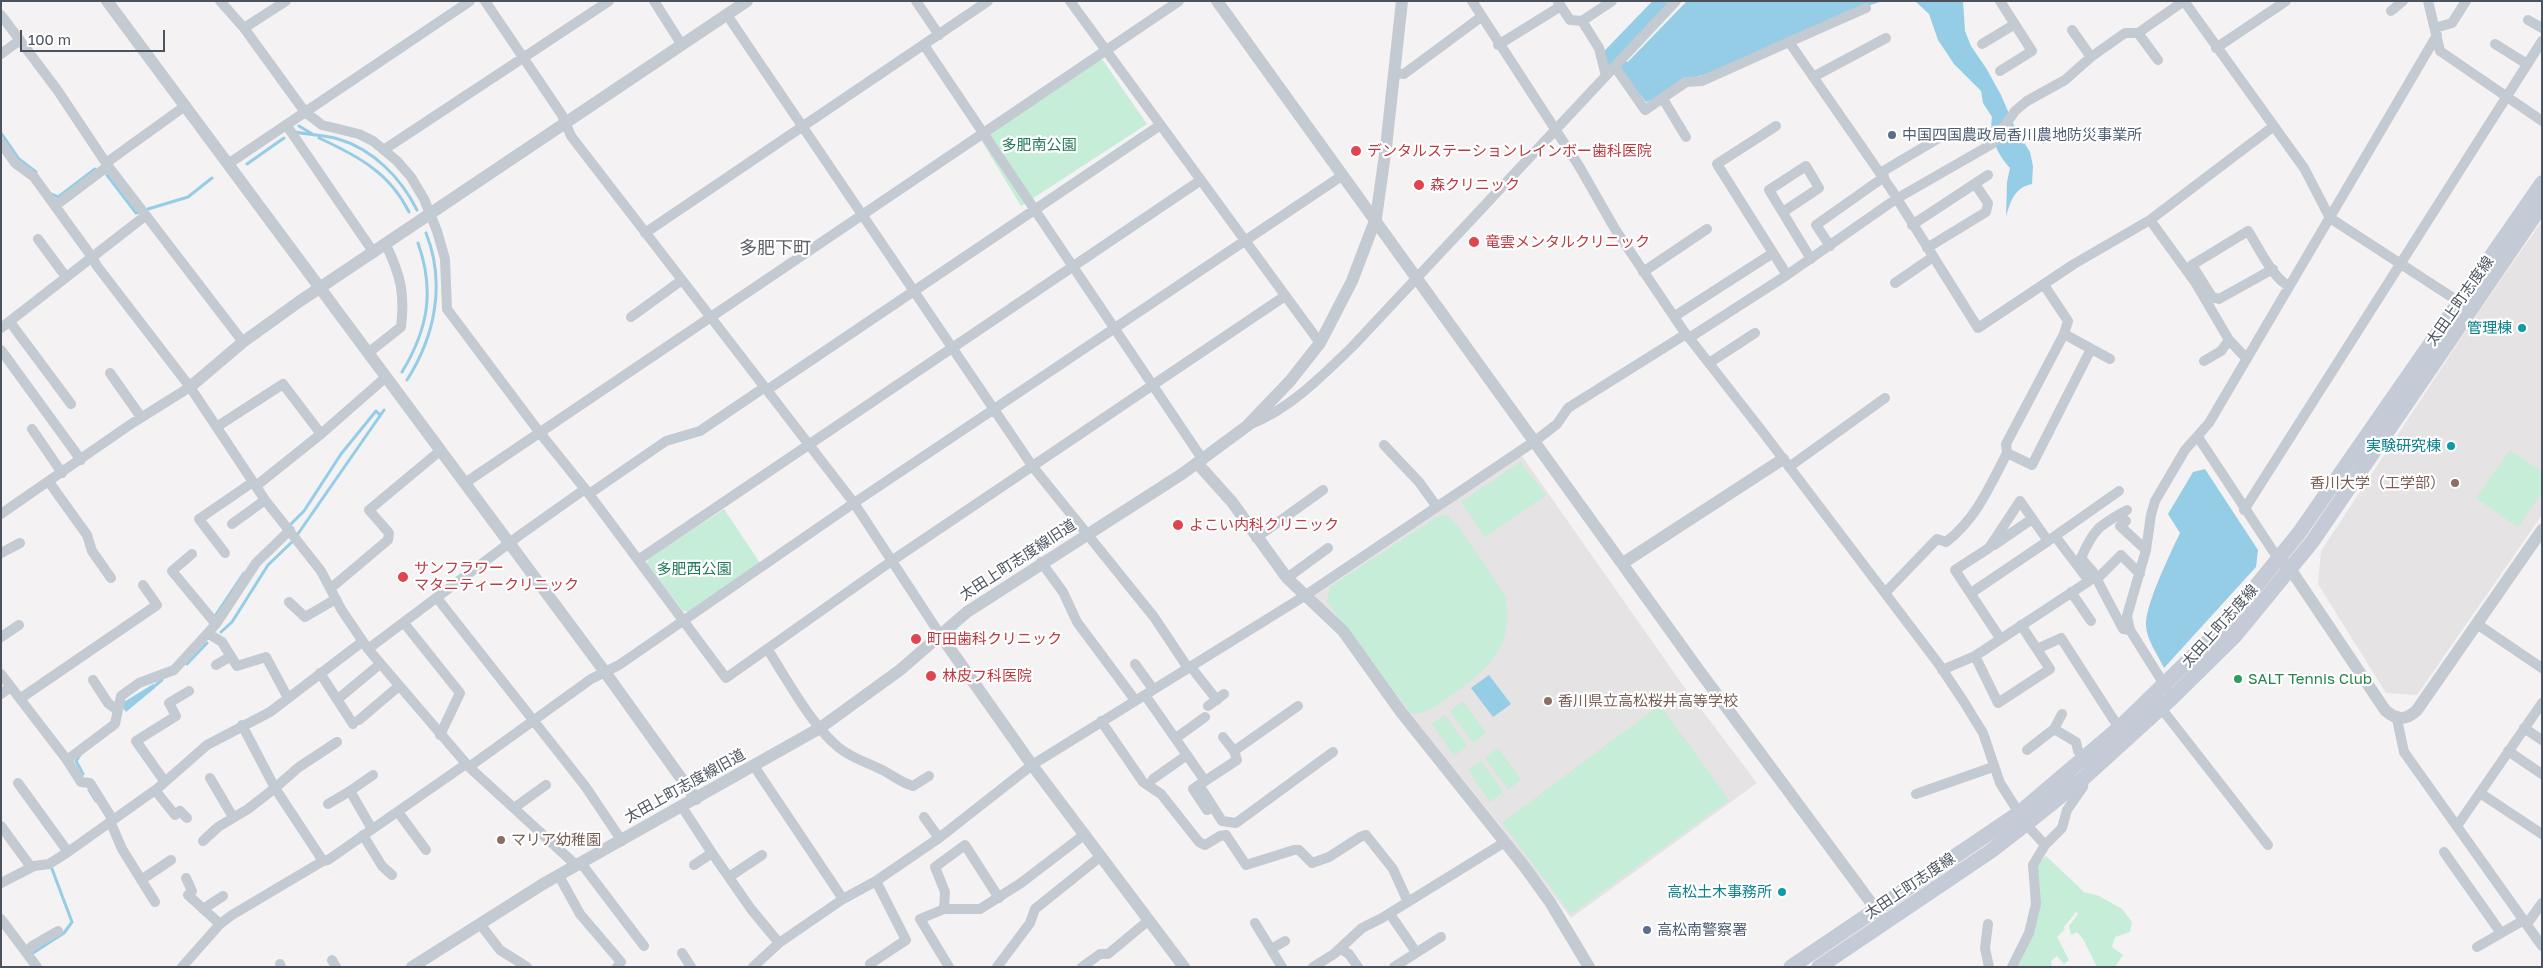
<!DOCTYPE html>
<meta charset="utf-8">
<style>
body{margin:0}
#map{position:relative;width:2543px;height:968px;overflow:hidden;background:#f4f2f2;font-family:"Golos Text",sans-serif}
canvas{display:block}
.frame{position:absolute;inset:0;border:2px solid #4b535e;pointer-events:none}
.scale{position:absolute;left:20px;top:30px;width:145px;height:22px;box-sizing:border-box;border:2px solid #4b535e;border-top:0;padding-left:6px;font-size:15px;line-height:18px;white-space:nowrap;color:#4b535e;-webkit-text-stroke:4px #fff;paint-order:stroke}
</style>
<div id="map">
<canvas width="2543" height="968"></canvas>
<div class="frame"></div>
<div class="scale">100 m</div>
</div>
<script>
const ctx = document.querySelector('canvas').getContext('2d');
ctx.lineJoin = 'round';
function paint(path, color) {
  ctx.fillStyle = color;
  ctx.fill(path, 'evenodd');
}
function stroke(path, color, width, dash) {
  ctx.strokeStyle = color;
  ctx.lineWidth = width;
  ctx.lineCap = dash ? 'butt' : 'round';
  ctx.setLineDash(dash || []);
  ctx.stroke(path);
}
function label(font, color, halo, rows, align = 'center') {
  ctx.font = font + ' "Golos Text","Noto Sans JP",sans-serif';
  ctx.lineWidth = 4.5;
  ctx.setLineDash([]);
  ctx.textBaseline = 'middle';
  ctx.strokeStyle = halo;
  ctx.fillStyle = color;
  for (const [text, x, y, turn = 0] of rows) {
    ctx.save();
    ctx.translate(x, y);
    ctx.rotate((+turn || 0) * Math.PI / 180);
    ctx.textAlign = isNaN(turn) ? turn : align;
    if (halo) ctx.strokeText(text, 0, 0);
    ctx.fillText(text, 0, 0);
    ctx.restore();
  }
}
const education = new Path2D(`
 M2542,221V515L2417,695L2386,693L2318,584L2321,551L2477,314Z
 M1522,456L1682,684L1757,783L1571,918L1495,819L1314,596Z`);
const green = new Path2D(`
 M1102,59L1147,124L1021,206L978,135L1090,64Z
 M2510,450L2542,472V492L2518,527L2476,498Z
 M1520,462L1546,495L1485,537L1461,502Z
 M724,509L760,563L689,612L683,611L647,564L648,559Z
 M1440,515L1448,516L1458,526L1505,595C1514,645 1491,667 1453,694C1439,704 1429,713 1412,714L1327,602L1330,587Z
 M1463,701L1486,733L1473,743L1450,711Z
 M1660,705L1729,800L1571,914L1502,823Z
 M1445,715L1467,746L1454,756L1432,724Z
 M1498,748L1521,780L1508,789L1485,758Z
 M1481,761L1503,792L1490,802L1468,770Z
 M2046,856L2084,892L2099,896L2122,909L2132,922L2130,932L2115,937L2112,947L2123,955L2115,967H2097L2083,939L2077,932L2071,935L2069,926L2078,914L2076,912L2063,928L2065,929L2057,937L2069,960L2064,964L2057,956L2051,961L2052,967H2018L2032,937L2038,864Z`);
const water = new Path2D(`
 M1687,1H1883L1861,8L1704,75L1682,80L1657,98L1646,102L1620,70Z
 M1915,1H1963L1965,31L1971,46L1986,68L2001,95L2016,130L2030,152L2033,166L2032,184C2015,187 2010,202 2006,217L2007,182L2010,168C1997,154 1989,136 1992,117L1983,103L1981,91L1954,64L1938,40L1929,14Z
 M2205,469L2258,550L2256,567L2164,668C2158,655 2146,639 2146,625C2145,605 2171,552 2180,533L2168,514L2193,472Z
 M1489,675L1511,704L1493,717L1471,688Z
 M153,684L155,688L126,712L123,708L124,702Z`);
const stream = new Path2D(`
 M299,126L314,135
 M296,132C309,135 324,135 338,139C373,149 401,178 417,210
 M1,133L19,159L36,172
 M319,138C358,156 390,173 409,212
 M247,164L284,138
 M107,175L136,213L139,212
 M51,194L58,197L95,169
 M148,209L188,197L212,178
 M402,372C428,329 435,291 418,243
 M407,380C435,336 446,283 426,233
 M291,524L304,511L341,454L376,411L380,415
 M215,616L244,573
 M221,632L232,622L268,565L293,541L384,410
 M187,664L207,643
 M152,688L162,680
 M80,755L76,761L83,774
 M89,790L96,801
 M33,953L64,933L72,922L52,869`);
const river = new Path2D(`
 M1623,70L1610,58L1665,1`);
const minor = new Path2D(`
 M220,1L244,28L305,112L322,125L359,134L373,141L397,161L411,177L424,199L437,231L445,259L447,309L540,433L589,494L726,678L893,560L1285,296
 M485,1L562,115L571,136L854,503L941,636
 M654,1L682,45
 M916,1L939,35
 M1070,1L1320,343
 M1472,1L1579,166L1615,229L1683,330L1762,431L1938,663L1964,702L1983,733L2000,783L2026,824L2045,845L2033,865L2036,904L2029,933L2012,967
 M2184,1L2304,168L2330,218L2464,305
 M2428,1L2440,51L2542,121
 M1558,2L1570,20L1582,21L1612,1
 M2391,11L2403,1
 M1,15L58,91L108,166L243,342
 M727,15L1033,467L1154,617L1188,668
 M2528,20L2542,28
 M1582,21L1599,48L1606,76
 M244,28L286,1
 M2435,28L2452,23L2466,1
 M2072,30L2091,57L2125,33H2138L2184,1
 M2138,33L2158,60
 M1789,42L1866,8
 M1982,44L2015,24
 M2495,44L2527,64
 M924,45L1203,460
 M1498,45L1561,6
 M2216,48L2286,1
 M1,54L20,40
 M1615,67L1645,110L1686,82L1702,81L1789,42L1891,189L1978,328L2074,264L2150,220L2274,126
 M2000,71L2032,51L2000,1
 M1394,73L1404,74L1481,17
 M1813,77L1886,38
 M1663,99L1686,137
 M287,126L374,253
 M1776,126L1717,164L1787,275
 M1,143L15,163L34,177L92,257L97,266L190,387L265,500L321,571L341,609L368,649L469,767L577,866
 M385,149L609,1
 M106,163L185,106
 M228,164L470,1
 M1880,173L1944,135
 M55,206L108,166
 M1783,212L1819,188L1806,166L1769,190L1811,259
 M2150,220L2195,282L2229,340L2246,358
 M1912,225L1988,175
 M645,233L988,1
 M38,239L66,277
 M1830,246L1816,225L1884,177
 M1927,248L1986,212L1988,203L1975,184
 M2273,269L2219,299L2212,297L2192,265L2248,231C2258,246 2273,279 2289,286
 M1643,272L1707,229
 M1895,283L1933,257
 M1675,316L1773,253
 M631,317L682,280
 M10,322L71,404
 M1,328L145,216
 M2064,334L2110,359
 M1689,338L1787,275L1896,199L1992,144L2015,111L2027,101L2065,80L2091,57
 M1,350L81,460
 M368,353L401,327C405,294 401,276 386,245
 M2204,361L2221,351L2229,340
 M1709,363L1755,333
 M110,373L141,417
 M767,390L1159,126
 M1251,424C1291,408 1322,376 1353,346L1676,1
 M218,426L283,384L321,434L256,486
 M32,429L62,473
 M321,434L386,377
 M2198,437L2279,560
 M1384,445L1419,482L1437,507
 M2007,453L2032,465L2091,349
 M1789,467L1885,398
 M49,482L87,535L92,551L111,578
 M465,483L1179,1
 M589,494L666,441L700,431L765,387
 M2127,510C2099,526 2094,528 2081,558L2093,572L2123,629L2130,630
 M2244,510L2542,41
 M1,514L131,424L190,387
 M2119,515L2126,521L2120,526L2146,550
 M232,524L265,500
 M1256,538L1323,490
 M1994,545L2032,519
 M1,553L20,543
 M225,553L199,519L253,482
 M192,554L172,571L216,624L256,563L290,530
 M638,560L1201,180
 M1041,562L1063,592L1077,622L1135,700
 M2100,576L2121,555L2140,574
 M1287,578L1328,548
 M331,588L388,540L389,533L369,510L441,450
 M2071,592L2091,621
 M1885,593L1937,539L1946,542C1976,519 1990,486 2007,453L2006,444L2064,334L2068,321L2044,285
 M1971,593L2048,541
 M437,598L585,786L622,841
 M289,602L305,617L336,599
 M404,623L460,693L440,735
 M2477,624L2542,668
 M209,634L222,642L237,666L266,657L288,698
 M1,637L19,625
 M2000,638L1955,570L1989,548L2020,501L2048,541L2055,536
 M368,649L520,535L585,489
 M2037,649L2061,638L2119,728
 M768,650C788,681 810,723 838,747C852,759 870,763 886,772C895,777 902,783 913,786L929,776
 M1975,656L1998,703L2050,669L2021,625
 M1135,664L1153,689
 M216,665L231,656
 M1190,666L1217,700
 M1942,670L1975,656L2089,581L2055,536L2119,491
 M320,673L353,724
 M1,674L11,687
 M93,680L108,703L117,710
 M2167,689L2130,630L2127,616L2146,550L2151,515L2155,501L2185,450L2209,423L2437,35
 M1,694L11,687L67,760
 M1145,695L1205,781L1193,789L1207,810
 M21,698L157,605L143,585
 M338,699L380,664
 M1208,706L1224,694
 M2161,708L2268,845
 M2397,719L2404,752L2542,946
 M359,720L399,686
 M1101,721L1143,782L1161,794L1199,842L1205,845L1220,836L1226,835L1246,865L1294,850H1299L1312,863L1329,857L1360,837L1366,835L1393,869L1408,902
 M2524,728L2542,740
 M2054,729L2076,742L2078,751L2088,762
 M1223,737L1234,751
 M1176,738L1205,717
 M2027,750L2054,729L2062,714
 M2508,751L2542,774
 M754,766L843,899
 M469,767L591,679L619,665L854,503L1343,175
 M210,778L233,817
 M1153,779L1187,755
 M1205,781L1237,760L1234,751L1298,706
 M165,782L136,741L176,716L169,703L189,691
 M18,783L68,852
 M1199,785L1222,821L1236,823L1333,752
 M155,790L175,815L180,811L187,818
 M350,791L373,775
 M2480,793L2542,834
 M1916,794L1993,767
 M328,804L350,791L372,829
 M682,807L712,853L694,865
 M514,808L546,785
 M398,812L426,850
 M924,817L939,838
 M113,820L90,783L81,782L67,760L115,724L121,696L139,683L174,670L216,624
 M110,821L122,849L155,902
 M1,826L31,867
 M2457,826L2542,703
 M363,835L382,866L392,875
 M203,841L218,827L248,809L275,788L242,725
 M2045,845L2062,828L2067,810L2083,787L2084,779
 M2444,852L2501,933
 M712,853L751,909L779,943
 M323,861L275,788L299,767L337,742
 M581,863L644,946
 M559,876L580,914L621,962L617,967
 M729,877L762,855
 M186,878L192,891L188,895L220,924
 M141,880L171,860
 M1,883L34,866L49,864L68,852L158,788L207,745L270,712L362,642
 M203,909L223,896
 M944,909L945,892L935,867L965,845L999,898
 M1390,914L1416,952
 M1,919L37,967
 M1255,923L1282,967
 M480,924L500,950L527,967
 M1988,924L1985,948L1989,967
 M2527,924L2542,903
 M2477,947L2524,920
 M1271,949L1285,941
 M1341,949L1349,954L1358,967
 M28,952L32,946L58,931
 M682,953L691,967
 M332,960L336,967
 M280,964L281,967
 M870,964L906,940L876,881
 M182,967L220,924L232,915L323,861L328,860L466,764
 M753,967L779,943L843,899L876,881L939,838L1032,765L1306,595L1535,441L1557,424L1568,408L1686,334
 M949,967L920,919L944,909H980L1021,883L1085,834
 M997,967L1030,923L1035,909L1101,856
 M1082,967L1100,954H1108L1149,920
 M1313,967L1334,954L1362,928L1382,918L1505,842
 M1394,967L1441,937`);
const tertiary = new Path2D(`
 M107,1L605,672L696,799
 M1217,1L1698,669L1886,923
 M190,387L243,342L300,301L747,1
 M1197,463L1232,502L1287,578L1343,631L1401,712L1524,866L1550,902L1589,967
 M1623,563L1783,459
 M2284,564L2291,570L2385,710C2396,720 2406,721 2417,710L2542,530
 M941,636L1032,765L1184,967
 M412,967L543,884L820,728L900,670L967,612L1182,474L1247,426L1290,381L1320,343L1352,281L1376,218L1386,147L1402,1`);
const secondary = new Path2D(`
 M1791,967L2019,813L2119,728L2223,627L2299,533L2542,183
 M1819,967L1991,851L2026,824L2085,777L2172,698L2234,637L2312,542L2542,205`);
const markers = [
 [1892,135,5,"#5c6f8a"],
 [1356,151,6,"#e0444e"],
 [1419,185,6,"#e0444e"],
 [1474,242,6,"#e0444e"],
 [2522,328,5,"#0f9aa8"],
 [2451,446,5,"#0f9aa8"],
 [2455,483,5,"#8d6e63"],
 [1178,525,6,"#e0444e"],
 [403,577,6,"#e0444e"],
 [916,639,6,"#e0444e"],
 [931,676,6,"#e0444e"],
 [2238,679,5,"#2e9e5b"],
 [1548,701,5,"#8d6e63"],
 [501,840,5,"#8d6e63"],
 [1782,892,5,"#0f9aa8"],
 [1647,930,5,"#5c6f8a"]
];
const serviceNames = [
 ["中国四国農政局香川農地防災事業所",1902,135],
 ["高松南警察署",1657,930]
];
const parkNames = [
 ["多肥南公園",1039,145],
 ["多肥西公園",694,569]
];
const healthNames = [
 ["デンタルステーションレインボー歯科医院",1367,151],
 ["森クリニック",1430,185],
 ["竜雲メンタルクリニック",1485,242],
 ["よこい内科クリニック",1189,525],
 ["サンフラワー",414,568],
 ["マタニティークリニック",414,585],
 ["町田歯科クリニック",927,639],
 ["林皮フ科医院",942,676]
];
const streetNames = [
 ["太田上町志度線",2460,301,-55],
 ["太田上町志度線旧道",1018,560,-33],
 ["太田上町志度線",2220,626,-48],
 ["太田上町志度線旧道",685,786,-29],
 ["太田上町志度線",1910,886,-34]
];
const cultureNames = [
 ["管理棟",2512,328],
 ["実験研究棟",2441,446],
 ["高松土木事務所",1772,892]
];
const educationNames = [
 ["香川大学（工学部）",2445,483,"right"],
 ["香川県立高松桜井高等学校",1558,701],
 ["マリア幼稚園",511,840]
];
const leisureNames = [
 ["SALT Tennis Club",2248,679]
];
const quarterNames = [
 ["多肥下町",775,248]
];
paint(education, '#e5e3e3');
paint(green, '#c5edd8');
paint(water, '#95cde6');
stroke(stream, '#95cde6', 3);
stroke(river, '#95cde6', 18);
stroke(minor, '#c4cad2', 10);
stroke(tertiary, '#c4cad2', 12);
stroke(secondary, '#c4cbd6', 15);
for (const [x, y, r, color] of markers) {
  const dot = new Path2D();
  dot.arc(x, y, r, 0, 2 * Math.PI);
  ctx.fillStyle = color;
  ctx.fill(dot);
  stroke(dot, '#fff', 2);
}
label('15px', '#4e5e75', '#fff', serviceNames, 'left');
label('15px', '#1f7b57', '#fff', parkNames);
label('15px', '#be3a42', '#fff', healthNames, 'left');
label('15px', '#4b535e', '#fff', streetNames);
label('15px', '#0d838f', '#fff', cultureNames, 'right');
label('15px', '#785e54', '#fff', educationNames, 'left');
label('15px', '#27864d', '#fff', leisureNames, 'left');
label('18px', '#5e6166', '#fff', quarterNames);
</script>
